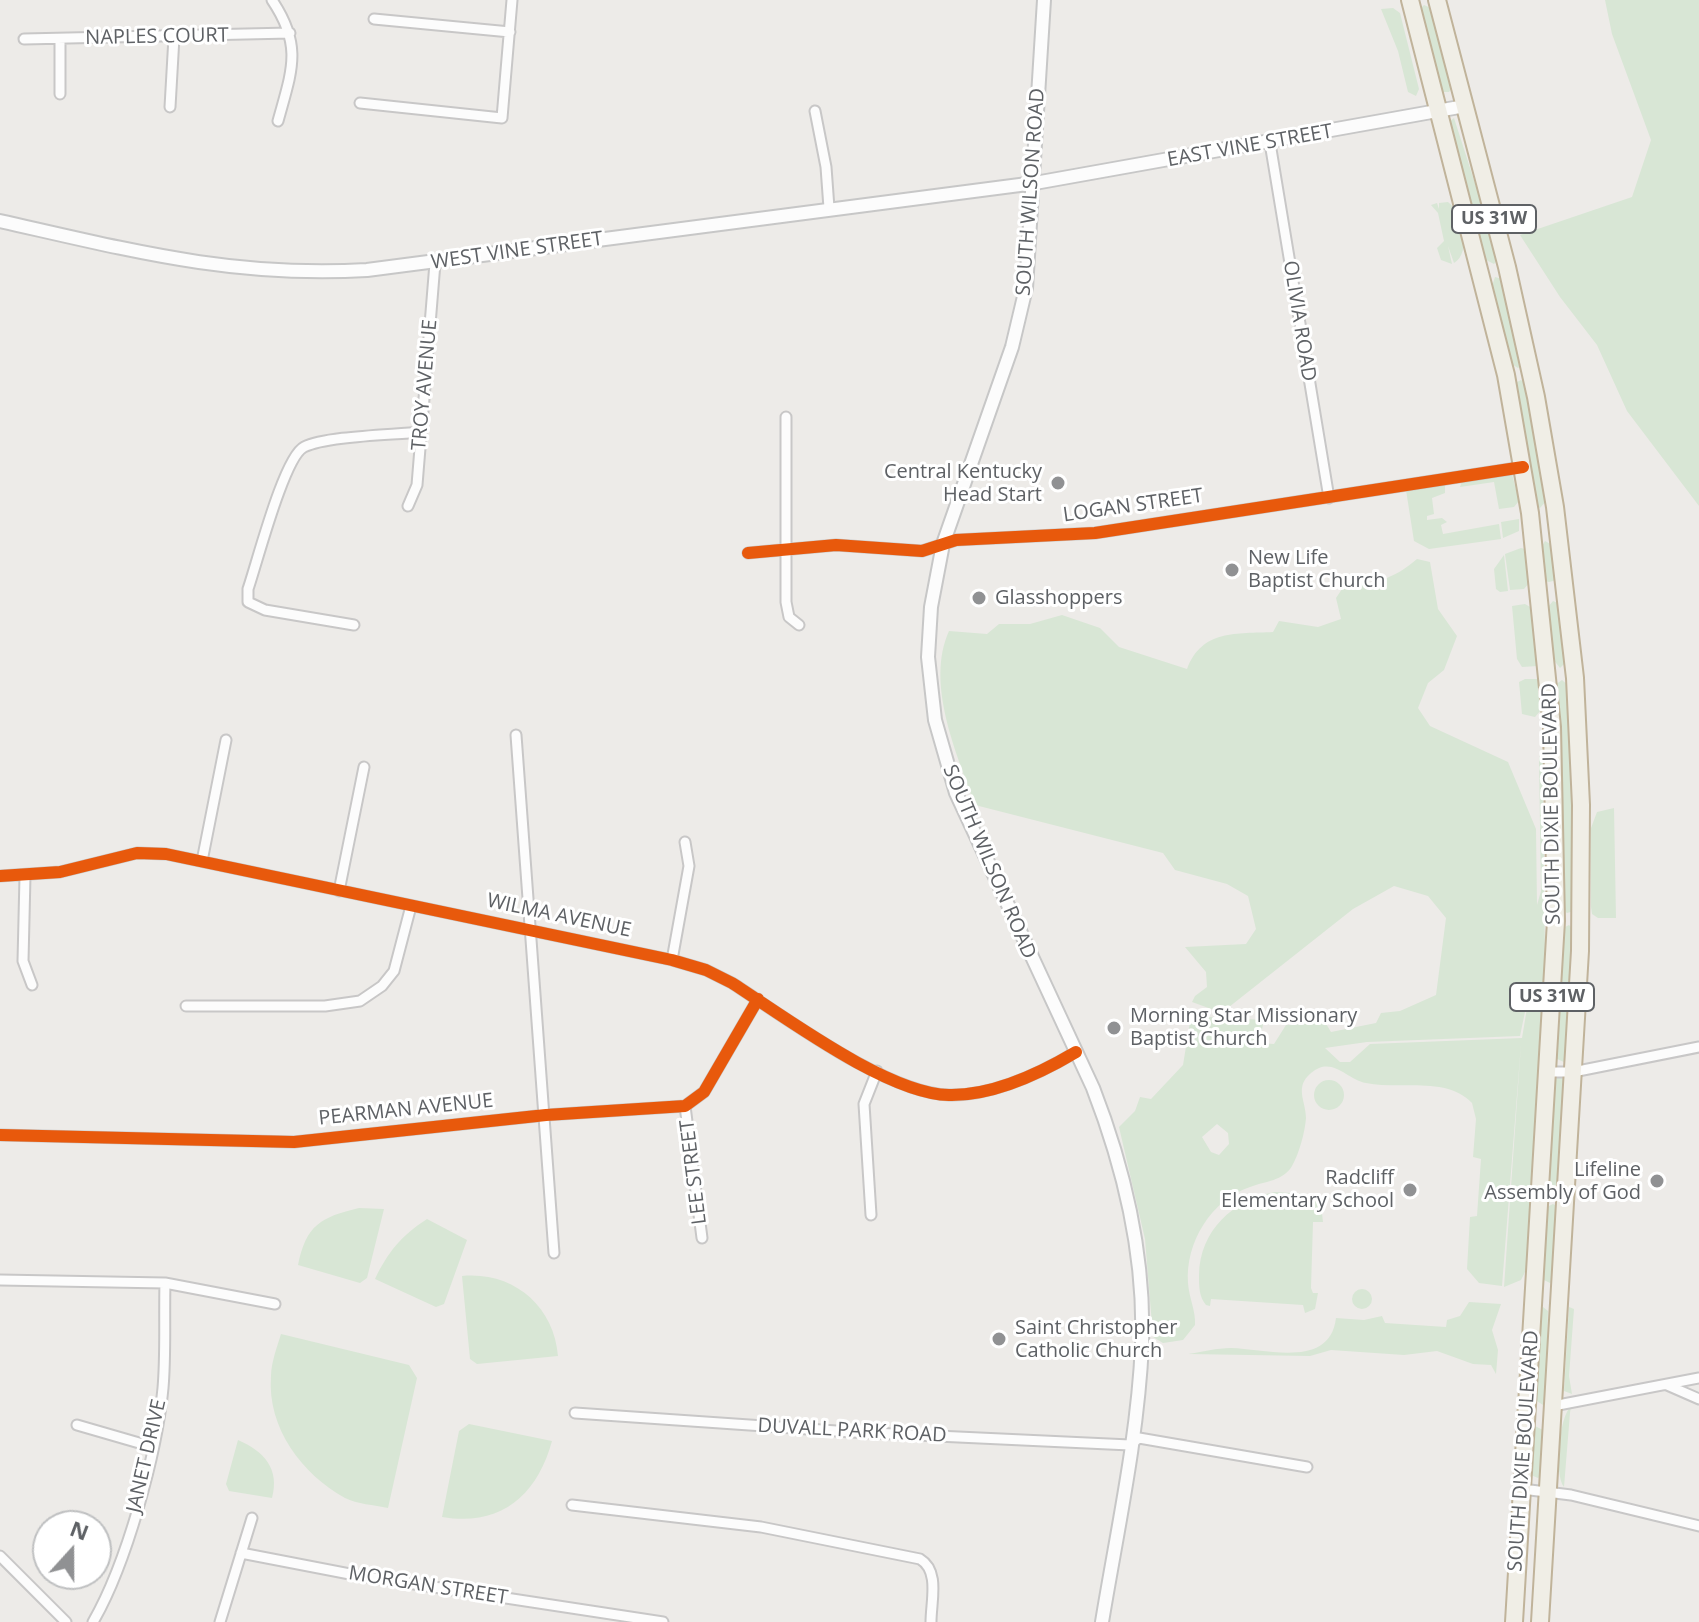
<!DOCTYPE html>
<style>
body{margin:0}
#map{position:relative;width:1699px;height:1622px;overflow:hidden;background:#edebe8;font-family:"Open Sans",sans-serif}
canvas{display:block}
.north{position:absolute;left:32px;top:1510px;width:80px;height:80px;box-sizing:border-box;background:#fff;border:2px solid #bfc0c1;border-radius:50%;rotate:21deg;font-size:22px;font-weight:700;line-height:32px;text-align:center;color:#5e6165}
.north::after{content:'';display:block;margin:auto;width:28px;height:36px;background:#909193;clip-path:polygon(50% 0,100% 100%,50% 72%,0 100%)}
</style>
<div id="map">
<canvas width="1699" height="1622"></canvas>
<div class="north">N</div>
</div>
<script>
const ctx = document.querySelector('canvas').getContext('2d');
ctx.lineJoin = 'round';
function paint(path, color) {
  ctx.fillStyle = color;
  ctx.fill(path, 'evenodd');
}
function stroke(path, color, width, dash) {
  ctx.strokeStyle = color;
  ctx.lineWidth = width;
  ctx.lineCap = dash ? 'butt' : 'round';
  ctx.setLineDash(dash || []);
  ctx.stroke(path);
}
function label(font, color, halo, rows, align = 'center') {
  ctx.font = font + ' "Open Sans",sans-serif';
  ctx.lineWidth = 6;
  ctx.setLineDash([]);
  ctx.textBaseline = 'middle';
  ctx.strokeStyle = halo;
  ctx.fillStyle = color;
  for (const [text, x, y, turn = 0] of rows) {
    ctx.save();
    ctx.translate(x, y);
    ctx.rotate((+turn || 0) * Math.PI / 180);
    ctx.textAlign = isNaN(turn) ? turn : align;
    if (halo) ctx.strokeText(text, 0, 0);
    ctx.fillText(text, 0, 0);
    ctx.restore();
  }
}
const green = new Path2D(`
 M1605,0H1699V506L1627,411L1597,345L1560,297L1520,235L1632,197L1651,140L1612,34Z
 M1424,5L1433,9L1453,86L1449,92H1441L1420,9Z
 M1393,8L1400,13L1419,89L1416,96L1408,92L1398,51L1381,9Z
 M1454,118L1499,258L1494,264L1486,260L1449,122Z
 M1448,202C1463,213 1472,253 1454,263L1448,246L1452,264L1441,260L1437,248L1444,241L1438,213L1431,205L1437,203L1439,209V203Z
 M1495,277L1502,279L1521,366L1518,368L1510,363L1492,286Z
 M1521,380L1527,384L1547,500L1540,508L1537,507L1515,383Z
 M1512,474L1519,501L1514,507L1499,509L1494,482L1460,487L1462,481Z
 M1445,485V493L1432,498L1434,514L1427,516V520L1442,518L1447,522L1441,525L1443,534L1499,524L1501,539L1429,549L1414,541L1406,490Z
 M1519,519V531L1503,538L1501,522Z
 M1545,541L1554,546L1557,580L1549,582L1545,581L1541,548Z
 M1521,548L1525,549L1529,583L1524,589L1510,590L1505,554Z
 M1504,555L1508,591L1500,592L1496,589L1494,569Z
 M1417,559L1430,562L1438,609L1457,636L1444,670L1428,683L1418,708L1430,726L1508,762L1536,829L1537,905L1541,891L1539,760L1541,749L1543,753L1545,963L1526,1270L1521,1280L1504,1287L1521,1044L1502,1286L1479,1283L1467,1269L1470,1217L1477,1216L1481,1159L1473,1157L1476,1119L1472,1103C1447,1076 1399,1090 1366,1083C1346,1079 1332,1055 1311,1073C1294,1087 1306,1101 1306,1118C1305,1132 1299,1154 1292,1166C1283,1181 1266,1181 1250,1187C1211,1200 1185,1243 1188,1283C1189,1298 1196,1311 1195,1325L1183,1340L1163,1343L1153,1337L1145,1239L1119,1127L1135,1111L1140,1097L1151,1099L1183,1065L1191,1016L1264,1020L1259,1043L1274,1044L1286,1025L1325,1022L1331,1032L1376,1023L1381,1013L1400,1011L1436,995L1446,918L1428,896L1394,886L1353,909L1229,1007L1214,1010L1192,1002L1195,996L1207,987L1206,972L1185,947L1246,944L1256,929L1248,896L1227,884L1175,870L1163,853L975,805C957,754 925,684 949,631L987,634L999,624H1030L1062,615L1100,628L1119,647L1187,669C1202,629 1237,634 1273,632L1279,621L1318,627L1341,619L1336,598L1344,586C1374,584 1394,579 1417,559ZM1532,978L1522,1038L1370,1044L1350,1062H1340L1325,1048L1367,1042L1520,1036ZM1217,1124L1228,1133L1229,1144L1219,1155L1211,1152L1202,1137Z
 M1553,601L1560,604L1566,662L1560,668L1553,659L1548,607Z
 M1525,604L1532,608L1538,666L1522,667L1517,659L1512,606Z
 M1525,679H1539L1541,710L1535,717L1522,714L1519,682Z
 M1562,680L1569,686L1575,846L1574,911L1567,913L1562,909L1555,685Z
 M1614,808L1616,918H1598L1592,914L1591,907V828L1597,812Z
 M1569,925L1574,930L1566,1063L1555,1058L1561,929Z
 M1558,1077L1566,1079L1559,1190L1555,1191L1547,1187L1553,1082Z
 M1314 1095a15 15 0 1 1 30 0a15 15 0 1 1-30 0Z
 M1275,1192L1306,1194L1321,1205L1323,1222H1313L1311,1288L1313,1293H1318L1315,1309L1305,1313L1303,1305L1211,1299L1210,1306L1206,1305C1199,1297 1199,1286 1199,1275C1200,1230 1233,1200 1275,1192Z
 M1553,1204L1557,1206L1553,1281L1550,1283L1542,1279L1547,1207Z
 M359,1208L384,1209L367,1278L360,1283L298,1265C306,1225 321,1217 359,1208Z
 M427,1219L467,1240L444,1304L436,1307L375,1279C388,1252 401,1236 427,1219Z
 M462,1276C512,1271 554,1305 558,1356L477,1364L470,1359Z
 M1352 1299a10 10 0 1 1 20 0a10 10 0 1 1-20 0Z
 M1469,1302L1501,1304L1492,1330L1498,1350L1496,1374L1491,1365L1473,1364L1437,1351L1404,1355L1331,1350L1310,1356L1188,1354C1202,1352 1217,1348 1231,1348C1267,1349 1330,1369 1336,1318L1364,1320L1382,1316L1385,1323L1446,1327L1447,1320L1460,1316Z
 M1543,1307L1548,1311C1547,1327 1548,1399 1543,1405L1534,1399L1539,1311Z
 M1569,1307L1574,1309L1569,1376L1572,1394L1564,1391Z
 M281,1334L409,1365L417,1378L388,1508C374,1505 357,1504 345,1498C302,1474 267,1428 271,1376C271,1363 277,1347 281,1334Z
 M1571,1406L1570,1413L1564,1487C1554,1475 1559,1417 1571,1406Z
 M469,1424L552,1441C537,1496 500,1527 442,1517L459,1431Z
 M1535,1426L1545,1431L1543,1474L1538,1478L1531,1475Z
 M238,1440C264,1451 280,1469 272,1498L229,1491L226,1484Z`);
const minor = new Path2D(`
 M272,0C303,46 292,70 278,121
 M374,19L510,32
 M24,39L290,33
 M60,94V39
 M360,103L502,118L512,0
 M170,107L174,37
 M815,111L826,167L829,208
 M1270,143L1329,498
 M786,417V602L789,617L799,625
 M408,506L417,485L435,263
 M748,553L836,545L922,551L956,540L1095,533L1523,467
 M354,625L265,610L248,602V589C257,563 284,457 304,447C326,436 392,435 420,432
 M516,735L554,1253
 M202,861L226,740
 M0,876L60,872L137,853L166,854L672,960L706,970L732,983C785,1017 888,1094 949,1095C993,1096 1039,1074 1076,1052
 M25,876L23,961L32,985
 M339,891L364,767
 M672,960L689,866L685,842
 M186,1006H325L360,1001L382,986L394,971L411,906
 M1548,1072H1573L1699,1047
 M685,1106L702,1238
 M0,1135L294,1142L546,1115L685,1106L704,1092L758,999
 M871,1215L864,1104L877,1071
 M0,1280L165,1283L275,1304
 M1667,1385L1699,1399
 M1553,1406L1699,1378
 M575,1413L851,1432L1130,1445L1139,1438L1307,1467
 M77,1425L153,1447
 M1522,1489L1571,1495L1699,1526
 M572,1505L761,1527L920,1559C940,1571 931,1601 931,1622
 M241,1553L355,1575L663,1622
 M0,1556L66,1622
 M93,1622C126,1565 157,1454 163,1388C166,1353 164,1318 165,1283
 M220,1622L252,1518`);
const secondary = new Path2D(`
 M1044,0L1026,288L1012,347L943,544L931,607L928,657L935,720L956,793L1093,1088C1124,1168 1145,1258 1142,1344C1138,1437 1117,1531 1102,1622
 M0,221C129,250 233,278 367,270L1035,183L1465,106`);
const trunk = new Path2D(`
 M1410,0L1506,375L1530,513L1552,727L1556,921L1514,1622
 M1437,0L1507,267L1536,397L1555,507L1575,678L1581,805L1580,951L1540,1622`);
const cycleway = new Path2D(`
 M748,553L836,545L922,551L956,540L1095,533L1523,467
 M0,876L60,872L137,853L166,854L672,960L706,970L732,983C785,1017 888,1094 949,1095C993,1096 1039,1074 1076,1052
 M0,1135L294,1142L546,1115L685,1106L704,1092L758,999`);
const markers = [
 [1058,483,8,"#909193"],
 [1232,570,8,"#909193"],
 [979,598,8,"#909193"],
 [1114,1028,8,"#909193"],
 [1657,1181,8,"#909193"],
 [1410,1190,8,"#909193"],
 [999,1339,8,"#909193"]
];
const shields = [
 [1494,219,84],
 [1552,997,84]
];
const shieldNames = [
 ["US 31W",1494,219],
 ["US 31W",1552,997]
];
const streetNames = [
 ["NAPLES COURT",157,37,-1],
 ["EAST VINE STREET",1250,146,-10],
 ["SOUTH WILSON ROAD",1031,192,-86],
 ["WEST VINE STREET",517,251,-8],
 ["OLIVIA ROAD",1299,321,81],
 ["TROY AVENUE",425,385,-85],
 ["LOGAN STREET",1133,506,-8],
 ["SOUTH DIXIE BOULEVARD",1552,804,-91],
 ["SOUTH WILSON ROAD",989,862,67],
 ["WILMA AVENUE",559,916,12],
 ["PEARMAN AVENUE",406,1110,-6],
 ["LEE STREET",694,1172,-97],
 ["DUVALL PARK ROAD",852,1431,3],
 ["SOUTH DIXIE BOULEVARD",1524,1451,-86],
 ["JANET DRIVE",147,1456,-77],
 ["MORGAN STREET",428,1586,9]
];
const poiNames = [
 ["Central Kentucky",1042,472,"right"],
 ["Head Start",1042,495,"right"],
 ["New Life",1248,558],
 ["Baptist Church",1248,581],
 ["Glasshoppers",995,598],
 ["Morning Star Missionary",1130,1016],
 ["Baptist Church",1130,1039],
 ["Lifeline",1641,1170,"right"],
 ["Assembly of God",1641,1193,"right"],
 ["Radcliff",1394,1178,"right"],
 ["Elementary School",1394,1201,"right"],
 ["Saint Christopher",1015,1328],
 ["Catholic Church",1015,1351]
];
paint(green, '#d8e6d5');
stroke(minor, '#c8c7c7', 13);
stroke(secondary, '#c7c7c7', 16);
stroke(trunk, '#c0b39a', 20);
stroke(minor, '#fcfcfc', 9);
stroke(secondary, '#fcfcfc', 12);
stroke(trunk, '#f0eee6', 16);
stroke(cycleway, '#e8590c', 12);
for (const [x, y, r, color] of markers) {
  const dot = new Path2D();
  dot.arc(x, y, r, 0, 2 * Math.PI);
  ctx.fillStyle = color;
  ctx.fill(dot);
  stroke(dot, '#fff', 3);
}
for (const [x, y, w] of shields) {
  const box = new Path2D();
  box.roundRect(x - w / 2, y - 14, w, 28, 6);
  ctx.fillStyle = '#fff';
  ctx.fill(box);
  stroke(box, '#5e6165', 2);
}
label('bold 18px', '#5e6165', null, shieldNames);
label('20px', '#5e6165', '#fff', streetNames);
label('20px', '#5e6165', '#fff', poiNames, 'left');
</script>
